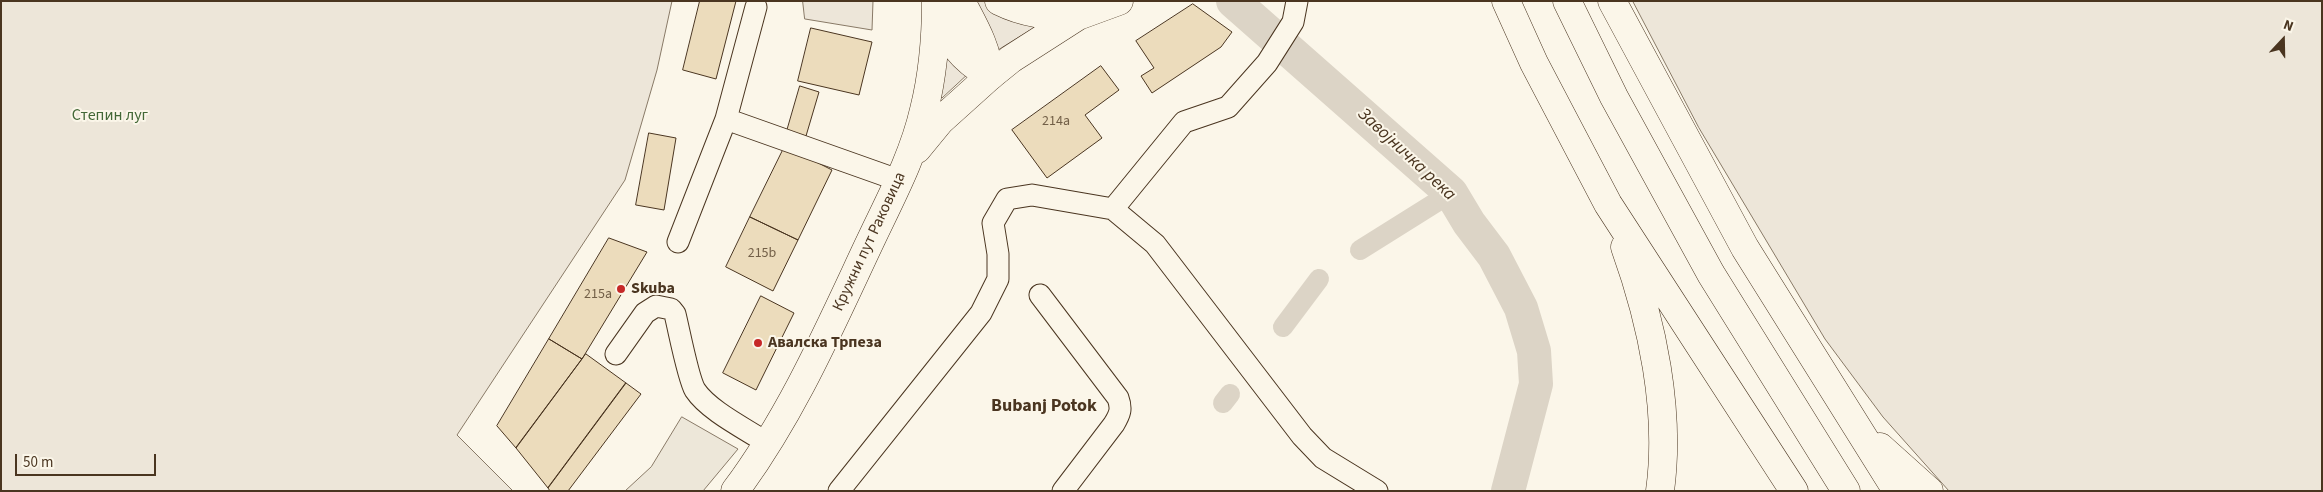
<!DOCTYPE html>
<meta charset="utf-8">
<style>
body{margin:0}
#map{position:relative;width:2323px;height:492px;overflow:hidden;background:#fbf6e9;font-family:"Source Sans 3",sans-serif}
canvas{display:block}
.frame{position:absolute;inset:0;border:2px solid #4a3520;pointer-events:none}
.north{position:absolute;left:2258px;top:15px;width:50px;height:50px;-webkit-text-stroke:4px #fbf6e9;paint-order:stroke;rotate:21deg;font-size:14px;font-weight:700;line-height:20px;text-align:center;color:#4a3520}
.north::after{content:'';display:block;margin:auto;width:18px;height:22px;background:#4a3520;clip-path:polygon(50% 0,100% 100%,50% 72%,0 100%)}
.scale{position:absolute;left:15px;top:454px;width:141px;height:22px;box-sizing:border-box;border:2px solid #4a3520;border-top:0;padding-left:6px;font-size:15px;line-height:18px;white-space:nowrap;color:#4a3520;-webkit-text-stroke:4px #fbf6e9;paint-order:stroke}
</style>
<div id="map">
<canvas width="2323" height="492"></canvas>
<div class="frame"></div>
<div class="north">N</div>
<div class="scale">50 m</div>
</div>
<script>
const ctx = document.querySelector('canvas').getContext('2d');
ctx.lineJoin = 'round';
function paint(path, color) {
  ctx.fillStyle = color;
  ctx.fill(path, 'evenodd');
}
function stroke(path, color, width, dash) {
  ctx.strokeStyle = color;
  ctx.lineWidth = width;
  ctx.lineCap = dash ? 'butt' : 'round';
  ctx.setLineDash(dash || []);
  ctx.stroke(path);
}
function label(font, color, halo, rows, align = 'center') {
  ctx.font = font + ' "Source Sans 3",sans-serif';
  ctx.lineWidth = 4;
  ctx.setLineDash([]);
  ctx.textBaseline = 'middle';
  ctx.strokeStyle = halo;
  ctx.fillStyle = color;
  for (const [text, x, y, turn = 0] of rows) {
    ctx.save();
    ctx.translate(x, y);
    ctx.rotate((+turn || 0) * Math.PI / 180);
    ctx.textAlign = isNaN(turn) ? turn : align;
    if (halo) ctx.strokeText(text, 0, 0);
    ctx.fillText(text, 0, 0);
    ctx.restore();
  }
}
const green = new Path2D(`
 M1,1H672L657,70L625,180L457,435L513,491H1Z
 M803,1H873L872,30L805,19Z
 M972,1H986L1040,24L998,50Z
 M1633,1H2322V491H1949L1883,417L1825,339L1699,128Z
 M944,40L970,72L942,98L938,95Z`);
const parking = new Path2D(`
 M682,417L738,449L703,491H625L651,467Z`);
const canal = new Path2D(`
 M1360,250L1451,193
 M1283,327L1319,279
 M1223,403L1230,394`);
const river = new Path2D(`
 M1233,1L1451,193L1469,223L1494,256L1521,308L1534,351L1536,384L1508,491`);
const building = new Path2D(`
 M700,1H736L716,79L683,70Z
 M1193,4L1232,32L1221,47L1152,93L1141,76L1154,68L1136,41Z
 M811,28L872,42L859,95L798,81Z
 M1101,66L1119,90L1085,115L1102,138L1047,178L1012,130Z
 M800,86L819,92L806,136L787,131Z
 M649,133L676,138L664,210L636,205Z
 M785,146L832,170L798,240L750,217Z
 M750,217L798,240L773,291L726,267Z
 M609,238L647,252L582,359L549,339Z
 M761,296L794,313L756,390L723,373Z
 M549,339L582,359L516,448L497,426Z
 M586,354L626,383L548,488L516,448Z
 M626,383L641,394L568,491H550L548,488Z`);
const minor = new Path2D(`
 M726,119L756,7
 M1113,209L1184,122L1228,107L1267,63L1293,22L1297,1
 M678,242L726,119L898,180
 M1040,295L1118,398C1122,409 1120,414 1114,424L1063,491
 M616,354L645,313L656,306L671,309L675,314C679,330 688,378 695,390C709,411 746,429 767,443
 M839,491L981,313L998,279V254L993,223L1007,199L1032,195L1113,209L1155,244L1302,436L1323,458L1377,491`);
const major = new Path2D(`
 M961,1C975,28 986,45 990,76
 M938,10C947,41 962,59 990,76
 M917,149L940,121L990,76
 M735,491C791,416 829,329 868,246C889,201 913,158 924,110C933,74 936,38 936,1`);
const highway = new Path2D(`
 M999,1C1025,14 1049,16 1078,16
 M1506,1L1534,63L1608,204L1794,491
 M1567,1L1614,97L1711,274L1846,491
 M1612,1L1745,248L1897,491
 M990,76L1011,59L1078,16L1119,1
 M1625,247C1652,322 1671,411 1660,491
 M1880,447L1929,491`);
const markers = [
 [621,289,5,"#c62828"],
 [758,343,5,"#c62828"]
];
const numberNames = [
 ["214a",1056,122],
 ["215b",762,254],
 ["215a",598,295]
];
const parkNames = [
 ["Степин луг",110,116]
];
const streetNames = [
 ["Кружни пут Раковица",870,242,-65]
];
const poiNames = [
 ["Skuba",631,289],
 ["Авалска Трпеза",768,343]
];
const waterNames = [
 ["Завојничка река",1406,155,43]
];
const neighbourhoodNames = [
 ["Bubanj Potok",1044,407]
];
paint(green, '#ede6d9');
stroke(green, '#887966', 1);
paint(parking, '#ede7d9');
stroke(parking, '#887966', 1);
stroke(canal, '#dcd4c6', 20);
stroke(river, '#dcd4c6', 34);
paint(building, '#ecdcbc');
stroke(building, '#4a3520', 1);
stroke(minor, '#4a3520', 23);
stroke(major, '#4a3520', 29);
stroke(highway, '#4a3520', 29);
stroke(minor, '#fbf6e9', 21);
stroke(major, '#fbf6e9', 28);
stroke(highway, '#fbf6e9', 28);
for (const [x, y, r, color] of markers) {
  const dot = new Path2D();
  dot.arc(x, y, r, 0, 2 * Math.PI);
  ctx.fillStyle = color;
  ctx.fill(dot);
  stroke(dot, '#fbf6e9', 2);
}
label('14px', '#725f47', null, numberNames);
label('16px', '#436837', '#fbf6e9', parkNames);
label('16px', '#4a3520', '#fbf6e9', streetNames);
label('bold 16px', '#4a3520', '#fbf6e9', poiNames, 'left');
label('italic 18px', '#4a3520', '#fbf6e9', waterNames);
label('bold 18px', '#4a3520', '#fbf6e9', neighbourhoodNames);
</script>
